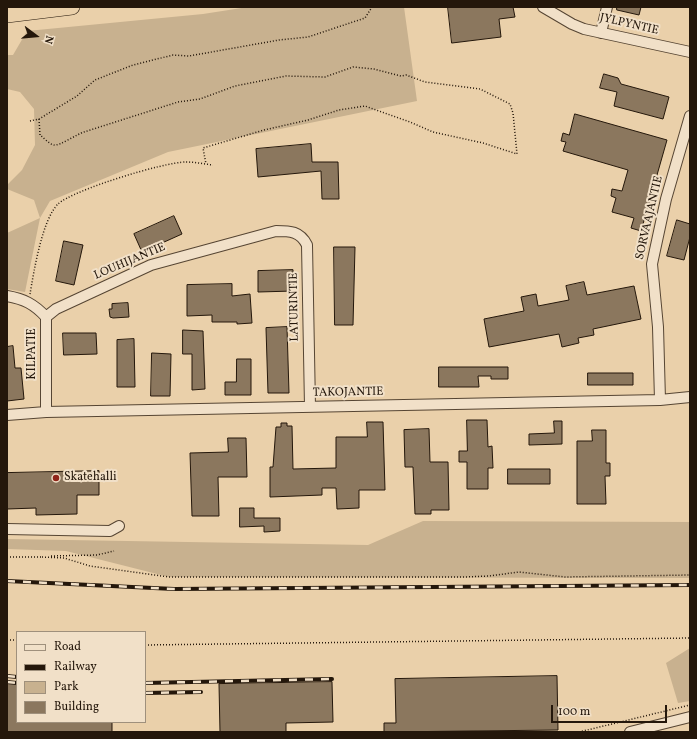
<!DOCTYPE html>
<style>
body{margin:0}
#map{position:relative;width:697px;height:739px;overflow:hidden;background:#ead0aa;font-family:Vollkorn,serif}
canvas{display:block}
.frame{position:absolute;inset:0;border:8px solid #24170b;pointer-events:none}
.legend{position:absolute;left:16px;top:631px;width:130px;height:92px;box-sizing:border-box;background:#f1e0c8;border:1px solid #9f907c;margin:0;padding:5px 7px;list-style:none;font-size:12px;color:#24170b}
.legend li{display:flex;align-items:center;gap:8px;height:20px}
.legend b{width:20px;border:1px solid #9f907c}
.north{position:absolute;left:16px;top:16px;width:40px;height:40px;-webkit-text-stroke:3px #f1e0c8;paint-order:stroke;rotate:106deg;font-size:11px;font-weight:700;line-height:16px;text-align:center;color:#24170b}
.north::after{content:'';display:block;margin:auto;width:14px;height:18px;background:#24170b;clip-path:polygon(50% 0,100% 100%,50% 72%,0 100%)}
.scale{position:absolute;left:551px;top:705px;width:116px;height:18px;box-sizing:border-box;border:2px solid #24170b;border-top:0;padding-left:5px;font-size:12px;line-height:14px;white-space:nowrap;color:#24170b;-webkit-text-stroke:3px #f1e0c8;paint-order:stroke}
</style>
<div id="map">
<canvas width="697" height="739"></canvas>
<div class="frame"></div>
<ul class="legend">
<li><b style="height:5px;background:#f1e0c8"></b>Road</li>
<li><b style="height:5px;background:#24170b"></b>Railway</li>
<li><b style="height:11px;background:#c8b18f"></b>Park</li>
<li><b style="height:11px;background:#8b775e"></b>Building</li>
</ul>
<div class="north">N</div>
<div class="scale">100 m</div>
</div>
<script>
const ctx = document.querySelector('canvas').getContext('2d');
ctx.lineJoin = 'round';
function paint(path, color) {
  ctx.fillStyle = color;
  ctx.fill(path, 'evenodd');
}
function stroke(path, color, width, dash) {
  ctx.strokeStyle = color;
  ctx.lineWidth = width;
  ctx.lineCap = dash ? 'butt' : 'round';
  ctx.setLineDash(dash || []);
  ctx.stroke(path);
}
function label(font, color, halo, rows, align = 'center') {
  ctx.font = font + ' Vollkorn,serif';
  ctx.lineWidth = 4;
  ctx.setLineDash([]);
  ctx.textBaseline = 'middle';
  ctx.strokeStyle = halo;
  ctx.fillStyle = color;
  for (const [text, x, y, turn = 0] of rows) {
    ctx.save();
    ctx.translate(x, y);
    ctx.rotate((+turn || 0) * Math.PI / 180);
    ctx.textAlign = isNaN(turn) ? turn : align;
    if (halo) ctx.strokeText(text, 0, 0);
    ctx.fillText(text, 0, 0);
    ctx.restore();
  }
}
const green = new Path2D(`
 M248,7H404L417,101L168,152L50,201L40,218L25,292L7,289V233L40,218L34,200L7,189V185L22,170L35,145L34,109L20,92L7,89V55H13L27,31L203,14Z
 M423,521L690,522V578L169,577L66,551L7,549V539L368,545Z
 M690,648V701L678,703L666,663Z`);
const building = new Path2D(`
 M448,7H513L515,17L499,19L501,37L452,43Z
 M617,7H641L639,15L617,10Z
 M604,74L618,78L621,84L669,97L663,119L614,106L617,92L600,88Z
 M575,114L667,140L641,231L631,228L634,218L612,212L616,198L611,196L612,189L622,191L628,170L563,151L566,142L561,141L563,133L569,135Z
 M311,144L312,162H338L339,199H322L321,171L258,177L256,149Z
 M174,216L182,234L142,252L134,234Z
 M677,220L690,224V237L684,260L667,256Z
 M64,241L83,245L74,285L56,281Z
 M334,247H355L353,325H335Z
 M293,270L294,291L258,292V271Z
 M584,282L587,295L634,286L641,319L593,329L594,335L578,338L579,343L562,347L559,334L489,347L484,319L524,311L521,297L536,294L538,306L569,300L566,286Z
 M232,284V296L250,294L252,323L237,324V322H212V315L187,316V285Z
 M128,303L129,317L113,318L110,317L109,309H112V304Z
 M287,327L289,393H268L266,328Z
 M183,330L203,331L205,389L192,390V354H183Z
 M63,333H96L97,354L64,355Z
 M134,339L135,387H117V340Z
 M13,346L15,368H21L24,399L7,401V347Z
 M152,353L171,354L170,396H151Z
 M237,359H251V395H225V382H236Z
 M439,367H508V379H491V376H478L479,387H439Z
 M588,373H633V385H588Z
 M467,420H487L488,447L492,446L493,468H488V489H467V462H459V451H467Z
 M554,421H562V444L529,445V434L554,433Z
 M367,422H383L385,490H359V508L337,509L336,488H322V495L270,497V467H273L276,427H281V423H287V426H292L293,469L336,468V437H367Z
 M429,429L430,462H448L449,510H431V514H415L413,467H405L404,430Z
 M592,430H606V463H610V476H605L606,504H577V441H592Z
 M228,438H246L247,477H218L219,516H192L190,453L228,452Z
 M508,469H550V484H508Z
 M99,471V495H77V514L36,515V508L7,509V473Z
 M240,508H254V518H280V531L264,532V526L240,527Z
 M557,676L558,730L384,732V723H396L395,679Z
 M7,682L17,683V722H112V732H7Z
 M332,682L333,722L286,723V732H220L219,684Z`);
const path = new Path2D(`
 M39,119L40,135C44,138 49,144 54,145C60,146 77,134 84,132L178,102L200,99L235,86L286,76L325,77L353,67L374,69L401,76L406,75L425,82L480,89L510,104L513,113L517,154L483,143L433,132L410,122L365,106L339,110L308,120L264,130L203,148L206,164
 M30,121L39,119L77,96L95,80L133,65L173,55L189,56L279,40L308,37L365,18L372,7
 M30,294C34,271 42,220 58,204C73,190 164,162 186,162C195,162 204,164 213,165
 M51,556L97,555L114,551
 M7,557H41
 M42,557L64,558L90,566L169,577H465L489,576L519,572L565,577L690,575
 M7,640H17
 M145,645L690,638
 M579,732L690,705`);
const minor = new Path2D(`
 M543,7L572,24L584,29L690,52
 M601,33L607,7
 M7,296C24,299 34,304 46,317V412
 M46,317L56,309L151,265L276,231C290,231 300,231 307,245L310,407
 M660,400L658,327L652,264L666,199L690,116
 M7,415L46,412L660,400L690,397
 M7,529L110,531L119,526
 M630,732L690,717`);
const highway = new Path2D(`
 M7,15L72,7`);
const rail = new Path2D(`
 M7,581L174,589L690,585
 M7,676L17,677
 M7,682L17,683
 M145,683L332,679
 M145,693L201,692`);
const markers = [
 [56,478,4,"#8f2418"]
];
const streetNames = [
 ["JYLPYNTIE",629,25,13],
 ["SORVAAJANTIE",650,218,-77],
 ["LOUHIJANTIE",130,262,-23],
 ["LATURINTIE",295,307,-91],
 ["KILPATIE",33,354,-90],
 ["TAKOJANTIE",348,393,-1]
];
const poiNames = [
 ["Skatehalli",64,478]
];
paint(green, '#c8b18f');
paint(building, '#8b775e');
stroke(building, '#24170b', 1);
stroke(minor, '#564533', 12);
stroke(highway, '#24170b', 16);
stroke(path, '#24170b', 1.5, [1, 2]);
stroke(minor, '#f1e0c8', 10);
stroke(highway, '#ead0aa', 15);
stroke(rail, '#24170b', 4);
stroke(rail, '#f1e0c8', 2.5, [8]);
for (const [x, y, r, color] of markers) {
  const dot = new Path2D();
  dot.arc(x, y, r, 0, 2 * Math.PI);
  ctx.fillStyle = color;
  ctx.fill(dot);
  stroke(dot, '#f1e0c8', 1.5);
}
label('12px', '#24170b', '#f1e0c8', streetNames);
label('12px', '#24170b', '#f1e0c8', poiNames, 'left');
</script>
